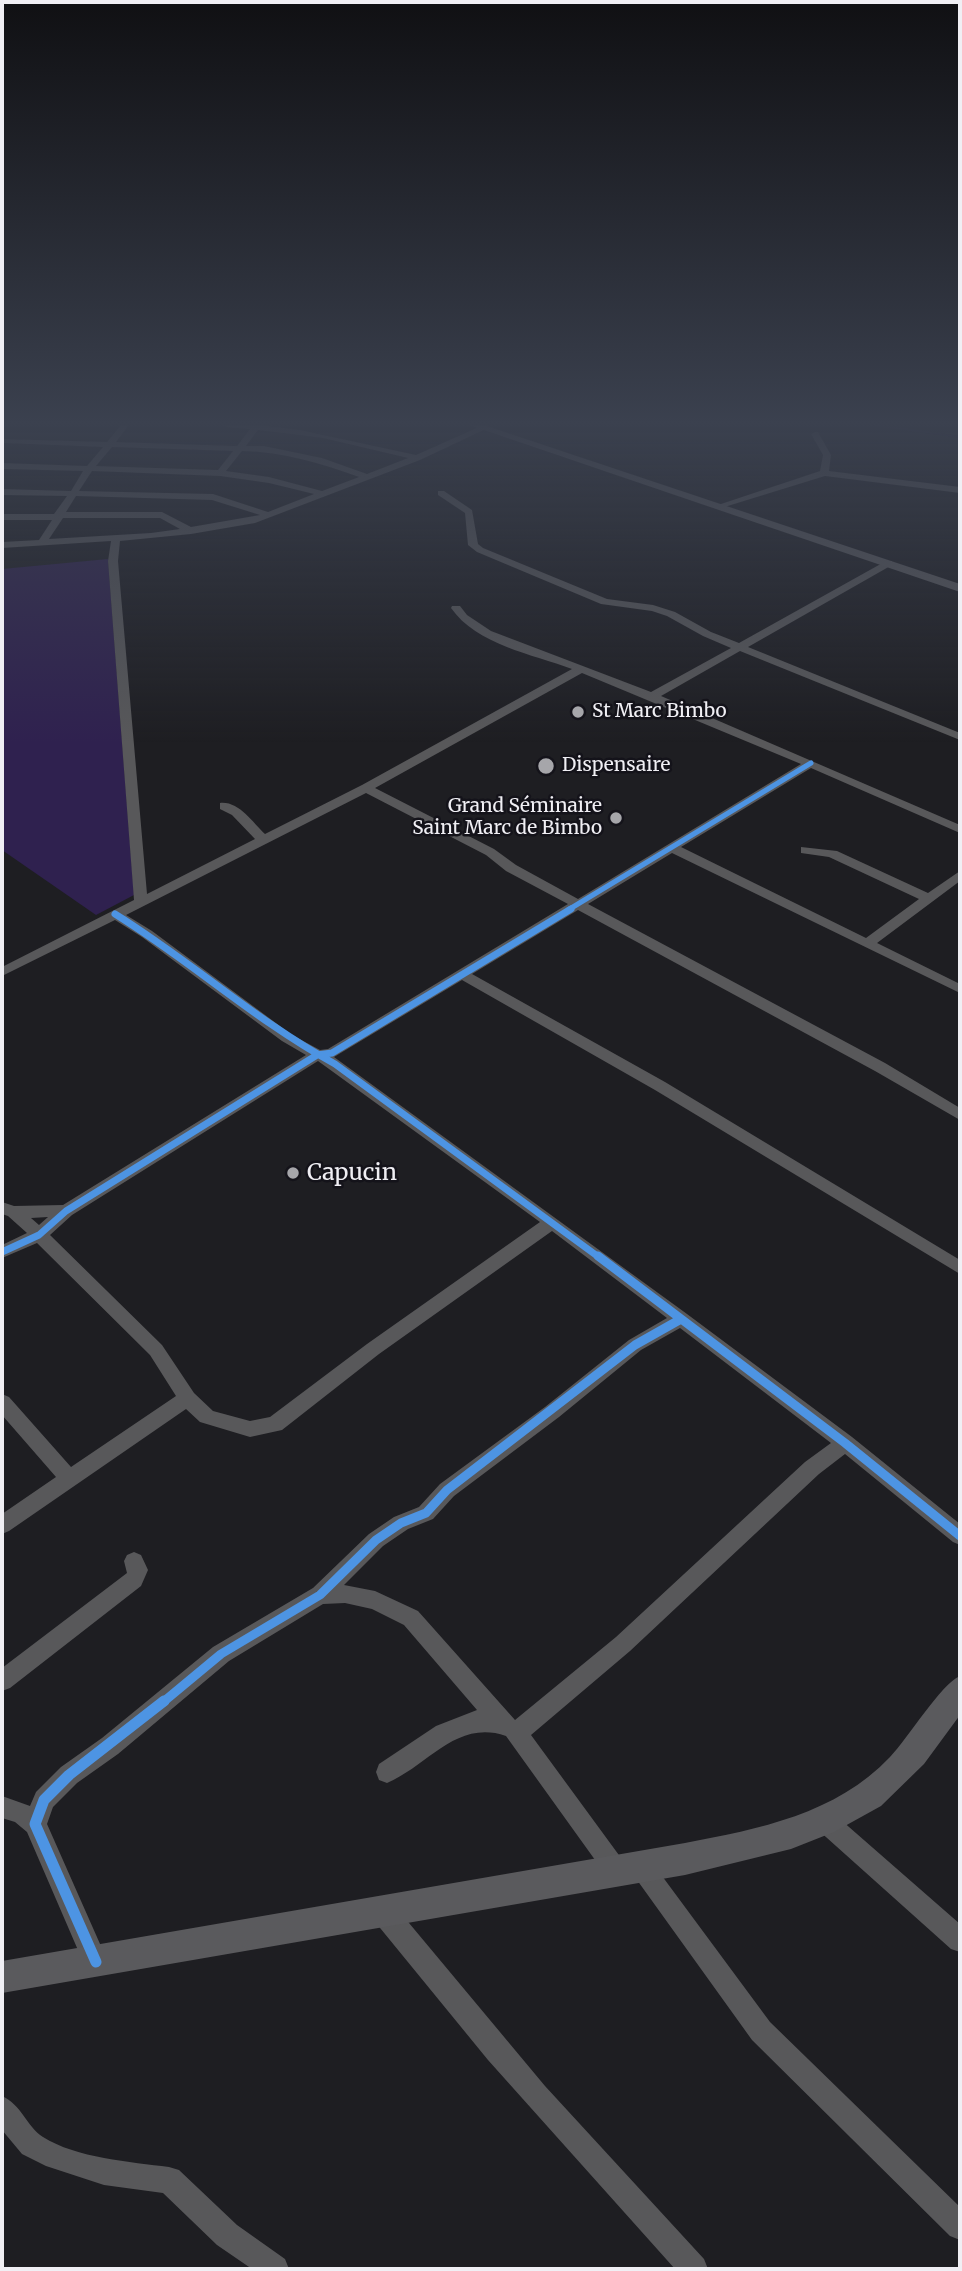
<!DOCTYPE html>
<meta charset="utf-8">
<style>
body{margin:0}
#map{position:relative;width:962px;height:2271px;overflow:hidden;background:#1e1e22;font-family:Merriweather,serif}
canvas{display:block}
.frame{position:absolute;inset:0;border:4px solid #f0eff4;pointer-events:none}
</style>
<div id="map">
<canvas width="962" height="2271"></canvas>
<div class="frame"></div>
</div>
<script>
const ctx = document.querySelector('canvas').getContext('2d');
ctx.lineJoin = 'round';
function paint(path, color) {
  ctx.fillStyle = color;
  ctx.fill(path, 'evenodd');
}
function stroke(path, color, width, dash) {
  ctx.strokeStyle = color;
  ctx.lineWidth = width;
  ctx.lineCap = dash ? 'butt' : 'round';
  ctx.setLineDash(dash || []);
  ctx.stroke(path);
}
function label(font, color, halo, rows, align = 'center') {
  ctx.font = font + ' Merriweather,serif';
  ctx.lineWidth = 5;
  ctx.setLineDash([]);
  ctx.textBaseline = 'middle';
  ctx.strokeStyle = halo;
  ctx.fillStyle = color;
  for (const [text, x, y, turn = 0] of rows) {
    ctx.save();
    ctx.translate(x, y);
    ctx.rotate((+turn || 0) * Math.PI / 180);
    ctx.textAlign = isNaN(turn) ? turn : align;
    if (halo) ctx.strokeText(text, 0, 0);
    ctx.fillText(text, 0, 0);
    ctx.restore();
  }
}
const green = new Path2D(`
 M108,559L134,895L96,915L2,850V569Z`);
const stream = new Path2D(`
 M875,425L960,437`);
const minor = new Path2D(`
 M2,425H8L2,428Z
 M121,425H129L116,442L237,446L250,429L227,427L223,425H260L300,430L416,455L481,426L488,428L420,460L255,523L191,534L120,541L118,561L147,894L255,839L232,815L220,809V803C239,801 252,822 265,834L362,785L572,669C532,654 477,645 451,608L452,606H460L467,615L491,631L651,692L731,648L703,636L667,616L652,611L601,604L477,552L468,545L465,513L438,495V491H444L472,510L478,544L483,548L607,599L653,605L675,612L711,632L739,643L886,561H892V565L748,647L960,733V740L740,651L661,696L960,825V833L811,768L681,847L866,938L919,899L829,857L801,853V847L837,851L928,893L960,871V881L877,943L960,984V993L672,853L588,904L885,1063L960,1108V1120L875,1071L578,910L472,974L665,1082L960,1260V1274L655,1090L462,980L334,1057L687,1314L852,1437L960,1524V1545L953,1542L845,1454L819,1474L630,1651L531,1735L624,1862L628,1870L624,1878L616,1882L608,1878L506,1736C456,1719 428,1766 387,1783L379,1780L376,1772L379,1764L436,1726L477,1710L404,1625L372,1609L345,1603L323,1604L229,1661L118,1754L77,1783L53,1807L47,1824L108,1962L105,1971L96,1974L87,1971L27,1832L15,1822L2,1818V1796L30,1806L36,1792L61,1767L102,1738L213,1647L313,1588L369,1534L394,1517L419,1507L440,1484L545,1407L629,1340L667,1318L552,1231L379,1354L282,1430L250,1437L200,1422L186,1409L9,1531L2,1534V1514L56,1477L2,1415V1394L9,1397L71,1467L176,1396L150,1355L37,1243L2,1258V1245L27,1233L8,1216L2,1214V1202L14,1206L63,1205L306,1055L282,1041L142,937L115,920L2,976V967L134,900L108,561L111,541L2,548V542L39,540L52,520H2V514H54L67,496L2,495V489L71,491L83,471L2,469V463L87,466L103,447L2,443V439L107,442ZM258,430L323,438L408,458L367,474L322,458L264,446H246ZM112,447L233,451L218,470L96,466ZM242,451C283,452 321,463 359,477L322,491L269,477L226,471ZM92,471L220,476L269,483L314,494L268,512L213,494L79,491ZM76,496L212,500L260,515L191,527L162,512H66ZM63,518H160L180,529L151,533L49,539ZM582,673L801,764L578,899L516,865L494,849L375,788ZM366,793L486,855L506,871L568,904L328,1049L320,1050L292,1035L152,931L126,915ZM318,1061L540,1222L367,1344L270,1417L250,1421L213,1411L194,1393L162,1345L50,1235L72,1215ZM48,1217L39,1225L31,1218ZM680,1328L831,1443L805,1462L616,1637L515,1720L418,1611L375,1591L344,1585L383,1546L408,1529L433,1519L454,1496L559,1417L641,1350Z
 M815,432H818L831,455L829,471L960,487V493L825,476L718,509V505L820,471L823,455L811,434Z
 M134,1552L141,1555L148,1570L141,1586L10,1688L2,1691V1668L127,1573L124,1561L127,1555Z
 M825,1809L833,1813L960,1924V1952L951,1949L817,1829L813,1821L817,1813Z
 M640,1853L648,1857L770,2022L960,2207V2240L950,2236L752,2040L632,1873L628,1865L632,1857Z
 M385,1902L394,1905L545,2086L704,2259L708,2269H675L488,2060L376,1923L373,1914L376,1905Z
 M2,2096C21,2104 27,2127 43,2137C76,2158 131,2162 169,2167L179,2170L237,2225L285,2259L289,2269H252L217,2245L163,2193L104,2185L46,2166L22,2154L2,2130Z`);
const major = new Path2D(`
 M469,425H484L960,584V592Z
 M960,1676V1715L924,1764L881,1806L834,1832L791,1849L685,1875L2,1993V1961L685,1843C759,1829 836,1814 890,1757C908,1738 941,1684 960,1676Z`);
const cyclewayFar3 = new Path2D(`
 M568,910L811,763`);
const cyclewayFar2 = new Path2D(`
 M115,914C191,961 256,1021 335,1064L600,1258
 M2,1252L39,1235L66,1211L317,1055L332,1053L571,909`);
const cyclewayFar1 = new Path2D(`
 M598,1256L845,1443L960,1536
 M162,1703L221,1654L320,1595L376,1540L401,1523L426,1513L447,1490L635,1345L681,1319`);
const cycleway = new Path2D(`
 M96,1962L35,1824L44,1800L69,1775L164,1701`);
const markers = [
 [578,712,7,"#a6a6aa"],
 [546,766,9,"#a6a6aa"],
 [616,818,7,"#a6a6aa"],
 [293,1173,7,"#a6a6aa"]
];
const farPoinames = [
 ["St Marc Bimbo",592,712],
 ["Dispensaire",562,766],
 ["Grand Séminaire",602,807,"right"],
 ["Saint Marc de Bimbo",602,829,"right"]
];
const poiNames = [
 ["Capucin",307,1173]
];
paint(green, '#2f214f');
stroke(stream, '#11032c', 2);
paint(minor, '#58585a');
paint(major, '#5a5a5d');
stroke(cyclewayFar3, '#4d94e3', 5);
stroke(cyclewayFar2, '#4d94e3', 7);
stroke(cyclewayFar1, '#4d94e3', 9);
stroke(cycleway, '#4d94e3', 11);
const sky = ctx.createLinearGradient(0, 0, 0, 743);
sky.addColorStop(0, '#101013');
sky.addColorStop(0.57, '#3b414f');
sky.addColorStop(1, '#3b414f00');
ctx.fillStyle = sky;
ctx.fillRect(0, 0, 962, 743);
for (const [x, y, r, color] of markers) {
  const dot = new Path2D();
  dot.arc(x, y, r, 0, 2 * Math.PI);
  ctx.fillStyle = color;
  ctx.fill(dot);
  stroke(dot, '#14131a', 2.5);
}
label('19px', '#f0eff4', '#14131a', farPoinames, 'left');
label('23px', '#f0eff4', '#14131a', poiNames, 'left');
</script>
